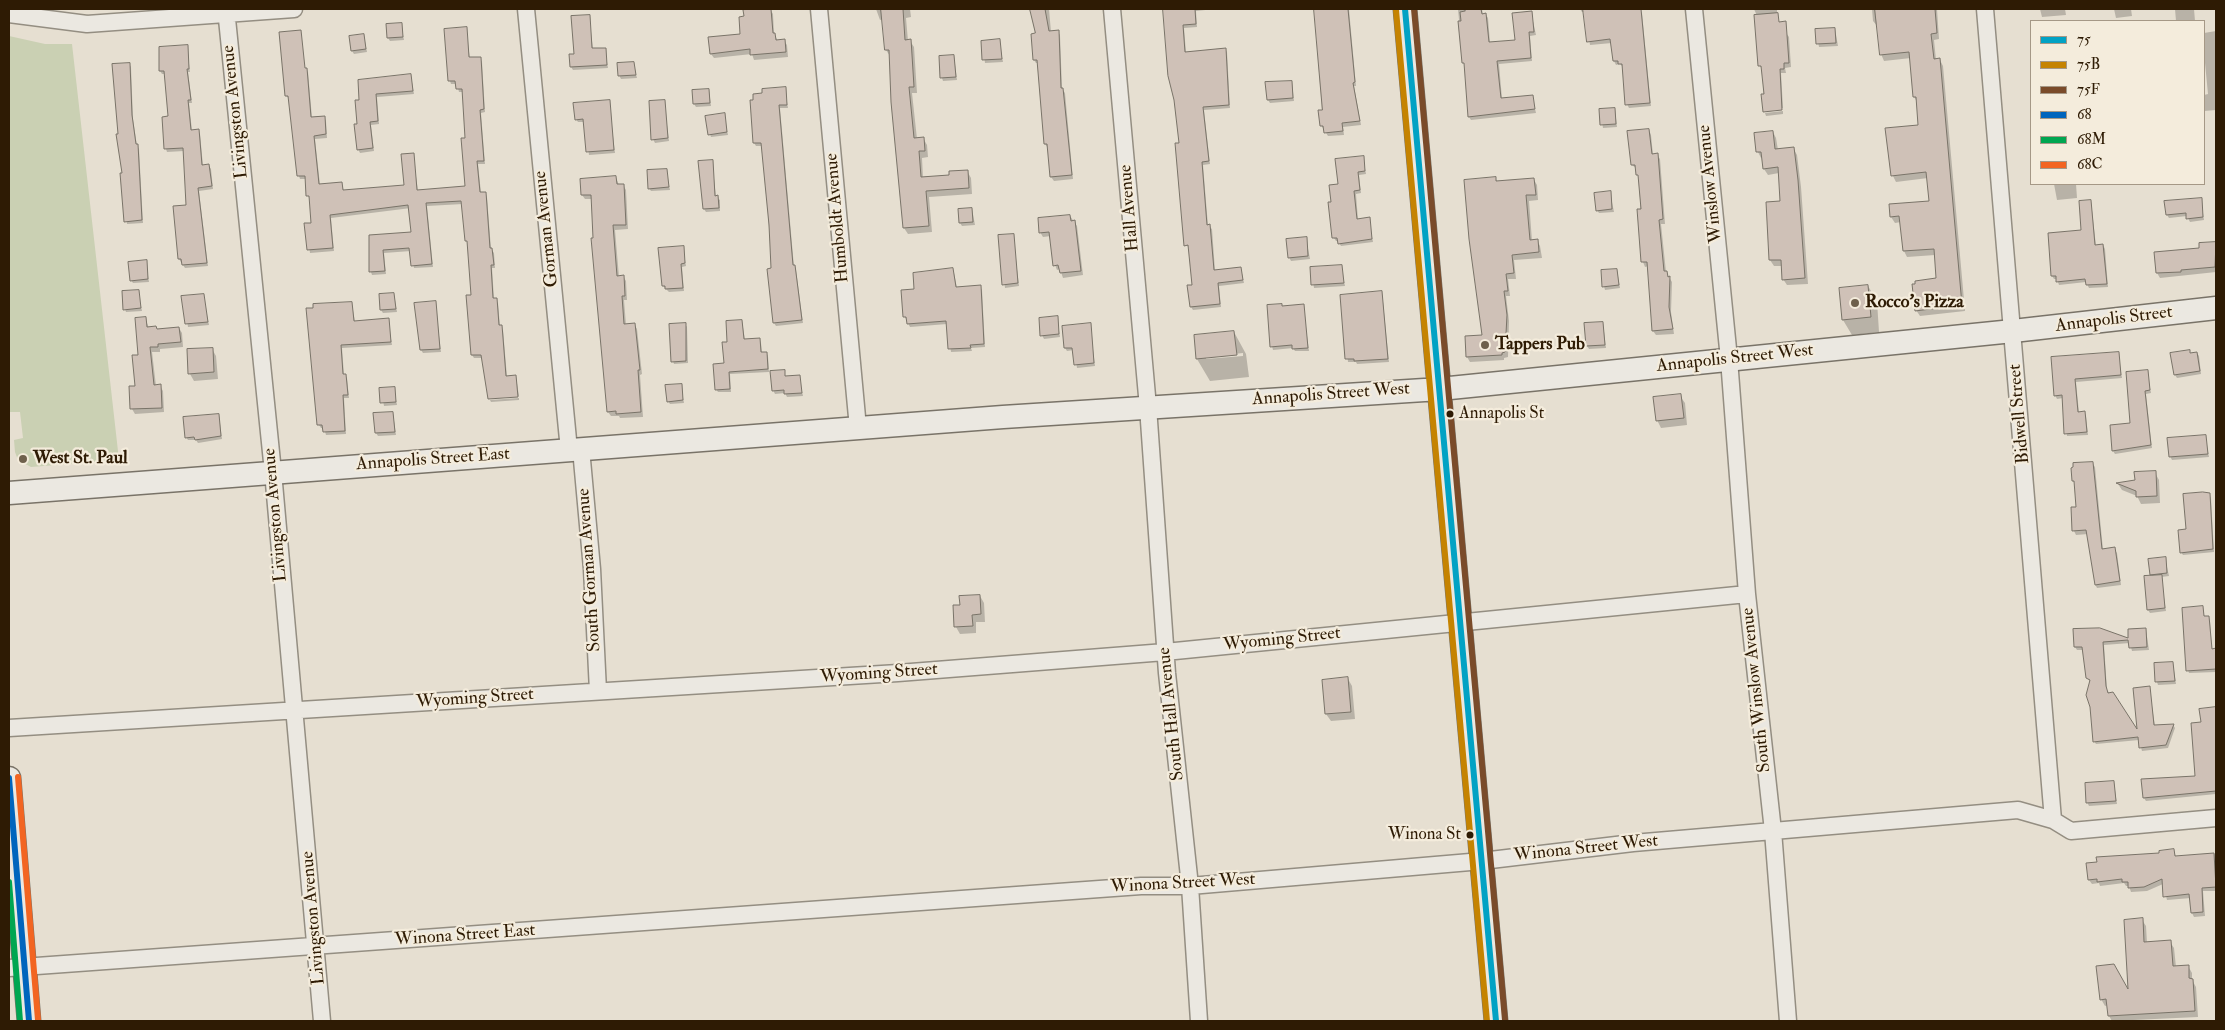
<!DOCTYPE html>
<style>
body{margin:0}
#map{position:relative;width:2225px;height:1030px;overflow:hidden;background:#e6dfd1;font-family:"IM FELL Double Pica",serif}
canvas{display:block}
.frame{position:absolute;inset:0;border:10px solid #2e1b04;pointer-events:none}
.legend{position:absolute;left:2030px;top:20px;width:175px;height:165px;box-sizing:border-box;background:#f4ecdc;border:1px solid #a59886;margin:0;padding:6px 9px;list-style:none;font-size:15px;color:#2e1b04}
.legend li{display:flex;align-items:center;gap:10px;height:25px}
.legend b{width:25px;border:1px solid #a59886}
</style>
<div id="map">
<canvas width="2225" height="1030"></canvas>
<div class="frame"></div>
<ul class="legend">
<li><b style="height:6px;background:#02a2c4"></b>75</li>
<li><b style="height:6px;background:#c58301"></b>75B</li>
<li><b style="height:6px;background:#7a4b2a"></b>75F</li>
<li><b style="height:6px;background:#0065bd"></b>68</li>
<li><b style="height:6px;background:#00a651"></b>68M</li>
<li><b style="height:6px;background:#f26522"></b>68C</li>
</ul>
</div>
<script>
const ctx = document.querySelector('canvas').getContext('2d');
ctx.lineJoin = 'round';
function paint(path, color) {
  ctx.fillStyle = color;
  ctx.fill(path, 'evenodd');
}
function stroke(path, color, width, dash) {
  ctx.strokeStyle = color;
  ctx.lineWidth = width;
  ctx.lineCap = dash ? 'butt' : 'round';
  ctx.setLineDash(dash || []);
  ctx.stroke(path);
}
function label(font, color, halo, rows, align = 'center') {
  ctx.font = font + ' "IM FELL Double Pica",serif';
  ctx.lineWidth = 4.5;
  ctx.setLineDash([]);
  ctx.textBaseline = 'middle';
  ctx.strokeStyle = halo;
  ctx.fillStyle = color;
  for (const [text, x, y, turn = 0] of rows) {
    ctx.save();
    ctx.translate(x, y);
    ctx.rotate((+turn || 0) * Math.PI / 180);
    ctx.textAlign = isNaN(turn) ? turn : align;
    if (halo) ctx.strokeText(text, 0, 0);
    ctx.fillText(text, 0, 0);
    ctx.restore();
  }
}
const green = new Path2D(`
 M9,36L45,44H72L119,460L31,467L18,460L15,452L14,440L23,438L20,412H9Z`);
const shadow = new Path2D(`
 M770,9L773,14L774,34L778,41H784L787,45L788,57L754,60L752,54L714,58L711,54L742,35Z
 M876,9H910L911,17L906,18L908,41H910L914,47L917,93H912L917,139L923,138L927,145L928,157L922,158L923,178L951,176L967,171L971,178L972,194L929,197L932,232L908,234L904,228L890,56L886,50L883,19L880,20Z
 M1031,9H1049L1051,32H1058L1060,35L1062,89L1065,93L1073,179L1054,181L1051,177L1048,148L1045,144L1039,63H1036L1034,60L1036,35Z
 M1167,9H1215L1196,11L1197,27L1184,28L1186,53L1225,49L1227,52L1230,108L1204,110L1210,164L1203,165L1208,226L1212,229L1215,271L1241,269L1244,283L1219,286L1221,307L1193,310L1191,307L1193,286L1190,248L1186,245L1180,144Z
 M1315,9H1349L1356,86H1354L1361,125L1343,127L1344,135L1328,136L1321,125L1324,111Z
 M1458,9H1482L1483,15H1486L1488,18L1490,43L1516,41L1531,12L1536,35L1530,36L1532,61L1499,64L1502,99L1532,96L1536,113L1471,120L1469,117L1465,66L1463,62Z
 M1580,9L1640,10L1642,13L1651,106L1629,108L1627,104L1623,67L1620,64L1616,65L1614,61L1612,43L1590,45L1585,12H1582Z
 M1754,9H1777V14L1757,16Z
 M1872,9H1937L1939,39L1934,40L1936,60H1940L1943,66L1965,311L1920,316L1916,310L1937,280L1935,255L1907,257L1904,251L1901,222L1895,223L1891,217L1930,202L1928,178L1896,182L1893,176L1920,126L1918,103L1914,97L1911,58L1884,61L1881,54L1878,27L1873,21Z
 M2040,9H2065L2066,15L2042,17Z
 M2114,9H2131L2132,16L2116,18Z
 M2175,9H2194L2195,21H2176Z
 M589,16L593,49H605L608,68L573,70L571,67Z
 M401,24L404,40L390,41L388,38Z
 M466,29L470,59L480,58L482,62L485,112L481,113L485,164H478L481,193H485L487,197L491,249L494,253L495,268H492L494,299L498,303L500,327L503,330L507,377H516L519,396L489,398L483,358H474L472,355L468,296H472L468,244L463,204L427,206L433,267L414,268L411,251L384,253L386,274L372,275L371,272L370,236L413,233L411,208L331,218L334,251L310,253L306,225L313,224L306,179H300L299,176L290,99L286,96L300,31L305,69L308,72L312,118L324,117L326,121L327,138L315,139L320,185L341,183L344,191L405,186L413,154L418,191L466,187V139L463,92H459L457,84H451L450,81L446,30Z
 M1835,29L1838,46L1819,47L1816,30Z
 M2216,31V110L2204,111V95L2208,94L2205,63H2204V33Z
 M1786,33L1789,37L1791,67L1785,68L1786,73H1781L1783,108L1764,110L1763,70L1759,65Z
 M364,36L367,52L354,54L352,51Z
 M999,40L1003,62L985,63L982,42Z
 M187,46L190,72H188L192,103H189L192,131H198L200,134L203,166H209L211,169L213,189L199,191L208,266L185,268L179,259L188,206L184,151L167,152L166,149L170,117L165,74H162L160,71Z
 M954,56L957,80L943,81L942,78Z
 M633,63L637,78L621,79L619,75Z
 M129,64L131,67L133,119L137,146L139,149L143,223L127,224L119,135Z
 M411,76L414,94L377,97L379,124L371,125L374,151L360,153L358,149L361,101Z
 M1292,82L1294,101L1270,103L1268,100Z
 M785,89L788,108H780L794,267L796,270L803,323L776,326L774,323L772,269L763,146H756L754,143Z
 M709,90L711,106L696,107L694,104Z
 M609,101L615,153L589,155L585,122H578L576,119Z
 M664,101L669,141L655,143L653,139Z
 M1615,109L1617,127L1603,128L1600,110Z
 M1783,111V114L1766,116L1765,113Z
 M724,115L728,135L711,137L710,134Z
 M1649,130L1651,135L1653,155H1657L1660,159L1665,224H1661L1666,272L1672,282L1671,312L1674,334L1656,335L1653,331L1649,266L1645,267L1643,262L1639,179L1637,169L1632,165Z
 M1773,132L1776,138L1778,150L1793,148L1797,155L1801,187L1808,284L1787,285L1783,279L1782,266H1774L1770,260L1767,203L1781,202L1779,173L1768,175L1764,169L1763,158H1761L1758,152Z
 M1363,157L1366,174L1359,175L1361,193L1356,194L1358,220L1369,219L1373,242L1341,246L1338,241H1336L1334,238L1329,203H1332L1340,186Z
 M712,161L716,197L720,200V211L706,212L704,209Z
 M666,170L670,190L651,191L649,188Z
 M616,178L619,185H623L626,190L628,229L615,230L619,277L623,276L626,281L627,300H624L626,325L634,324L637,329L642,374L640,375L643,417L620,418L619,416H611L608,412L593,199H585L582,195Z
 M1495,178L1498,182L1534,180L1537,185L1538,200L1529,201L1532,241L1537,240L1540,246L1542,258L1514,260L1516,279H1508L1510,296H1506L1509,321L1508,357L1504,358V360L1470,362L1467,357L1466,337L1483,336Z
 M2054,184H2076L2077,198L2057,200Z
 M1610,192L1614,212L1599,213L1597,210Z
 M2201,199L2204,220L2190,222L2187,216L2169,218L2167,215Z
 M2091,201L2096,246L2103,245L2105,249L2108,287L2089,288L2086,282L2059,285L2057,279H2054L2052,276L2083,231Z
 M972,209L975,225L962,226L960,223Z
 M1070,216L1077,226L1083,275L1063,278L1060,269L1057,270L1055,265L1051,236L1043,237L1040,232Z
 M1013,235L1019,286L1005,288L999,236Z
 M1306,238L1310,259L1291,261L1289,257Z
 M2216,243V272L2160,278L2157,273L2200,249V245Z
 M683,247L686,266L682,267L684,291L669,292L663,286Z
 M146,262L149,282L133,283L131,280Z
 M1341,266L1345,286L1314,288L1311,269Z
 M1617,270L1620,288L1605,290L1604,286Z
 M954,273L957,288L980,287L982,290L985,347L971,348L972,351L951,352L947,324L910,327L905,317L915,290Z
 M1868,286L1877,301L1879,332L1852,335L1843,320Z
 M138,291L142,311L126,312L125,309Z
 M1382,292L1389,362L1357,364L1356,362H1348L1341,296Z
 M394,294L397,312L383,313L381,310Z
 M203,295L209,325L188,327L183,297Z
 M435,302L441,352L423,353L421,350Z
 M352,304L355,322L388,319L392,345L342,348L344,375L347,378L349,398H344L346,434L326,435L324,428H321L319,425L308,309Z
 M1303,305L1309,351H1295L1293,348L1273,350L1272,346Z
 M145,318L149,328L157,331L179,328L182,333L183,347L160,349V352H152L156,386H160L163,391L164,412L135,414L132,409L130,387H137L139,356Z
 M1057,318L1060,337L1044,339L1042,335Z
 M742,321L745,340L759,339L761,343L762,353H766L768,356L769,372L730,374L731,392H718L716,389L725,364L729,343Z
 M1603,323L1606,348L1589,349L1587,346Z
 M685,324L687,327L688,363L674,364L673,361Z
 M1090,324L1095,366L1077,368L1074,350L1067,351L1065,348Z
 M1234,332L1246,354L1249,377L1210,381L1197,359ZM1243,353V356L1206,359V357Z
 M212,349L216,356L218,379L194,381L190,374Z
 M2189,352L2190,354L2197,353L2199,356L2201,374L2177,378L2175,375Z
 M2118,353L2122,378L2076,382L2079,413H2084L2086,416L2088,435L2067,436L2063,398L2057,399L2055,395L2052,358Z
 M2147,371L2151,393L2146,394L2152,448L2115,454L2113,451L2131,424Z
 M784,372L786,378L799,377L803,396L787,397L785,393L775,394L773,390Z
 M681,385L684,403L670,404L668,401Z
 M394,388L397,405L384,406L381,390Z
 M1680,396L1685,403L1687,425L1661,428L1657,420Z
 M519,398V400L491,402L490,400Z
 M393,413L396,435L378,436L376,433Z
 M219,415L222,439L198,443L196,440H188L186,437Z
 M2205,436L2209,457L2172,460L2170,456Z
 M2092,463L2095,467L2103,550L2114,549L2117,553L2121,585L2097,588L2095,584L2088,534L2076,535L2074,531L2077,508L2076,485L2073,481Z
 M2155,473L2159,480L2160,503L2141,504L2137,496L2122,490L2118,484L2136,482Z
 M2209,494L2211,498L2214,552L2183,555L2181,552L2187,530Z
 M2165,558L2169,576L2161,577L2166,611L2150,613L2148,610L2153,577L2151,575Z
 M980,596L984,603L985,622H976V633L960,634L956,627L961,606Z
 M2202,607L2205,618L2208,617L2210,621L2212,650H2216V672L2189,673L2188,670Z
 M2075,630L2130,640L2146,630L2149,650L2132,651L2130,643L2104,645L2107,690L2139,734L2149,687L2155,726L2173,725L2175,728L2168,748L2142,751L2139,740L2096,744L2094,741L2091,682L2087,678L2084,650H2077L2075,647Z
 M2173,663L2176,684L2158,685L2157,682Z
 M1348,679L1352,686L1355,719L1331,721L1326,714Z
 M2216,708V794L2146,801L2144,798L2197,777L2202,724L2200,710Z
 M2114,783L2117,804L2089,806L2087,802Z
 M2174,851L2176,857L2216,854V891H2203L2205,916L2194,917L2192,913L2191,898L2167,900L2163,884L2147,891L2131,892L2129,886H2126L2124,883L2100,886L2099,883L2092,884L2089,880Z
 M2142,920L2146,926L2147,943L2170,942L2174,948L2176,967L2188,966L2192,973V980L2196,987L2198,1017L2112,1021L2109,1016L2108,1005L2105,1006L2101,999L2130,995Z`);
const building = new Path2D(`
 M771,9L773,33H775L776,40L785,39L786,52L750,55V49L710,54L708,37L740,34L739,17L744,16L743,10Z
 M881,9H903L905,40L911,39L914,87H909L914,138L924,137L925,151H919L921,177L949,175V171L968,170L969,188L926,191L929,226L903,228L891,102L889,50H885Z
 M1030,9H1045L1049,31L1059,30L1061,88H1063L1072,175L1050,177L1047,144H1044L1037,60H1033L1031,34L1035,33Z
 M1163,9H1195L1196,24L1183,25L1185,52L1226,48L1229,105L1203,107L1209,161L1202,162L1207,225L1210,224L1214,270L1241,267L1243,280L1218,283L1220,304L1190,307L1187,285H1192L1188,245L1184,246L1175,143H1179L1174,100L1168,76Z
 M1314,9H1348L1355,82L1353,83L1360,121L1342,123L1343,131L1324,133L1323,126H1320L1318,110H1322Z
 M1464,9H1481L1482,14L1486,13L1489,42L1515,40L1512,13L1532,11L1534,32H1529L1531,58L1497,61L1501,98L1533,95L1535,109L1468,117L1464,63H1462L1458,21H1461L1460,12L1465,11Z
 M1583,9H1641L1650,103L1625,105L1622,64H1618V61H1613L1610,39L1587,42Z
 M1875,9H1935L1937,33L1931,34L1934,59L1940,58L1962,305L1915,311L1912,284H1915V281L1936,278L1934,249L1903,251L1899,216L1890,217L1889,204L1929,201L1926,172L1891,176L1885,128L1918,125L1916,97H1913L1909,52L1880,55Z
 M1778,13L1779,22L1786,21L1789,63H1784V69H1780L1782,110L1763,112L1761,94H1764L1761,66H1758L1754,15Z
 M590,15L592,48H606L607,65L570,67L569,54H574L571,16Z
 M402,23L403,37L387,38L386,24Z
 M467,27L469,57H481L484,109L480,110L484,161H477L480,192H486L490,248H492L494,265H491L493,298H497L499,325H502L506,376L516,375L518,397L488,399L481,355H471L466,295H471L467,241H465L461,201L426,203L432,264L411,266L409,248L383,250L385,271L369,272V235L411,232L408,205L330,215L333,248L307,250L304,223H311L309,196H306L305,176H297L288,96H285L279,32L301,30L305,68H307L311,117L325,116L326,134L314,136L319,184L342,182L343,190L404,185L401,154L414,153L417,190L465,186L461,138H465L462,89H456L455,81H448L444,29Z
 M1835,28L1836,43L1816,44L1815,29Z
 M364,34L366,49L351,51L349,36Z
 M1000,39L1002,59L982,60L981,41Z
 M188,45L189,69H187L191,100H188L191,130L199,129L202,165L209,164L212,186L198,188L207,263L182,265L181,259H178L173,206L186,205L183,148L164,149L162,117L168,116L164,71H159V47Z
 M954,55L956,77L940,78L939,56Z
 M634,62L636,75L618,76L617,63Z
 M130,63L132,115L136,144H138L142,220L124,222L120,173H122L116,134H118L112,64Z
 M411,74L413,91L376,94L378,121L370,122L373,148L357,150L354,124H357L355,100H359L358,80Z
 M1292,81L1293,98L1267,100L1265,82Z
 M786,87L787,105H779L793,265H795L802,320L773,323L767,269L771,268L769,225L761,143H753L750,100H753V94L762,93V89Z
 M709,89L710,103L693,104L692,90Z
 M610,100L614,150L586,152L583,119L575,120L573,103Z
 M665,100L668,138L651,140L649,101Z
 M1615,108L1616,124L1600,125L1599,109Z
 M725,113L727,132L708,135L705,116Z
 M1649,129L1652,154L1658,153L1663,219L1659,220L1664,271H1667L1668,277L1670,276L1669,307L1673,329L1652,331L1647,262H1641L1637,209H1641L1638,175H1636L1635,165H1631L1627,131Z
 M1773,131L1775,149L1794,147L1798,180L1805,278L1782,280L1781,260H1769L1766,202L1780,201L1778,167L1763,169L1761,152H1756L1754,133Z
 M1364,156L1365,171L1358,172L1360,190L1354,191L1357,219L1370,217L1372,239L1338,244L1337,238H1332L1328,202H1331L1329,185L1338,184L1335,159Z
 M713,160L715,196L718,195L719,208L703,209L698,161Z
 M667,169L669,187L648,189L647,170Z
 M616,176L617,184H624L626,225H613L617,276L624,275L625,296H622L624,324L635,323L640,370H638L641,412L616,414V411L607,412L591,238H593L591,195H581L580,179Z
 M1496,177V181L1534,178L1536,195H1526L1530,240L1538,239L1539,252L1512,255L1514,273L1506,274L1508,291H1504L1507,315L1505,352L1502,353V355L1466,357L1465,336L1482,335L1469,239L1464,180Z
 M1611,191L1612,209L1596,211L1594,193Z
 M2202,198L2203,217L2186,219V213L2166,215L2164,201Z
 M2091,200L2095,245L2103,244L2107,284L2086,285L2085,279L2056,282V276H2051L2048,233L2081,230L2079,201Z
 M972,208L973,222L959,223L958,209Z
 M1070,215L1071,221L1075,220L1081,271L1060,273L1058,265L1053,266L1049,232L1039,233L1038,218Z
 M1014,234L1018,283L1002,285L998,235Z
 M1307,237L1308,256L1288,258L1286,239Z
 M2216,242L2215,267L2181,270V272L2156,273L2154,252L2199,248V243Z
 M684,246L685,263L681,264L683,288L665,289V286H662L658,248Z
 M147,260L148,279L130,281L128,262Z
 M1342,265L1344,283L1311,285L1310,267Z
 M953,268L956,287L981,285L984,344L970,345L971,348L948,349L946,321L907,324L906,317H903L901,290L914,289L913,273Z
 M1617,269L1619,285L1602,287L1601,270Z
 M1868,285L1871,317L1842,320L1839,288Z
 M139,290L141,308L123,310L122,291Z
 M1382,291L1388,359L1354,361V359H1345L1340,295Z
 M394,293L396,309L380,310L379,294Z
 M204,294L208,322L185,324L181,296Z
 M436,301L440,349L420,350L414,303Z
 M352,302L354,321L389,318L391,342L341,345L343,374H346L348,395H343L345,431L323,432L322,425H317L306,308H313V304Z
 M1282,304V306L1304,304L1308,348L1292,349V345L1270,347L1267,305Z
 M1058,316L1059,334L1040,336L1039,318Z
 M146,317L147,327L156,326L157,329L179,327L181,342L158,344V347H150L154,385L161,384L162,408L130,409L129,386H135L132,355H138L135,318Z
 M742,320L744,339L760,338L761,352H767L768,369L729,372L730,389L715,390L713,364L724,363L722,342H727L726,321Z
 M1603,322L1605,345L1586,346L1584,323Z
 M686,323V361L671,362L669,324Z
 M1091,323L1094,363L1074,365L1072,348H1064L1062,326Z
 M1234,331L1237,355L1196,359L1194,335Z
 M213,348L214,372L188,374L187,349Z
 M2190,350V353L2197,352L2200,371L2174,375L2170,353Z
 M2119,352L2121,375L2075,379L2078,412L2085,411L2087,432L2064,434L2062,395L2054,396L2051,357Z
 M785,370V376L800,375L802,393L784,394V390L772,391L770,371Z
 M2148,370L2150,390L2145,391L2151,445L2112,451L2110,425L2130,423L2126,372Z
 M682,384L683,400L667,402L665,385Z
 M395,387L396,402L380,403L379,388Z
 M1681,394L1684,418L1656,421L1653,397Z
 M393,412L395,432L375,433L373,413Z
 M219,414L221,436L195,440L194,437L185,438L183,417Z
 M2206,435L2208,454L2169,457L2167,438Z
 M2093,462L2102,549L2115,547L2120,581L2095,585L2086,530L2072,531L2071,507H2076L2074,481H2072L2071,468L2073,467V463Z
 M2156,471L2157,496L2136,497V491L2116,483L2135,480L2134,472Z
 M2203,492L2210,493L2213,549L2180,553L2178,530L2186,529L2183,494Z
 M2166,557L2167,573L2150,575L2148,559Z
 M2162,575L2165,608L2147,610L2144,576Z
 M980,595L981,614L972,615L973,626L954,627L953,605H960L959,596Z
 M2203,606L2204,616H2209L2212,649L2216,648V669L2186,671L2182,608Z
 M2100,628L2128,638V629L2146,628L2147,647L2129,648L2128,640L2103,642L2106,686L2108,693L2113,692L2137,729L2133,688L2150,686L2154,725L2174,724L2166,745L2139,748L2138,737L2093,742L2090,707L2086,695L2090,680L2086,678L2082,647H2074L2073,629Z
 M2173,662L2175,681L2155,682L2154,663Z
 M1348,677L1351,712L1325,714L1322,680Z
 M2216,707V791L2143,798L2141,779L2195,776L2191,723L2201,722L2199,709Z
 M2114,781L2116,801L2086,803L2085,783Z
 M2174,849L2175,856L2214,853L2216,887L2202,888L2203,912L2191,913L2189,894L2163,897L2162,879L2144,887L2128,888V882H2122V879L2097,882V879L2088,880L2086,863L2097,862L2096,857L2159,853V851Z
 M2143,918L2144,942L2171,940L2173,966L2189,965V978L2193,979L2195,1011L2108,1016L2106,999L2100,1000L2096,966L2114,964L2128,989L2124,920Z`);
const street = new Path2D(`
 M226,9L273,472L322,1021
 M526,9L569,450
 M819,9L858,428
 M1112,9L1148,407L1167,673L1190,886L1199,1021
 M1694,9L1729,359L1747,594L1773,831L1788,1021
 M1985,9L2053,820
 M9,14L87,24L294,9
 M581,449L592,569L598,691
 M9,728L898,673L1165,652L1747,594
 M9,968L1141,886H1190L1482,861L1633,843L2018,810L2053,820L2071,831L2216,818`);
const secondary = new Path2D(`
 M1405,9L1496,1021
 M9,493L1003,417L1440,389L2013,331L2216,308
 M9,778L29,1021`);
const bus1 = new Path2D(`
 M1405,9L1496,1021`);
const bus2 = new Path2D(`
 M1396,10L1487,1021`);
const bus3 = new Path2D(`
 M1414,9L1505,1020`);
const bus4 = new Path2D(`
 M9,778L29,1021`);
const bus5 = new Path2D(`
 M9,882L20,1021`);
const bus6 = new Path2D(`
 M18,777L38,1020`);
const markers = [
 [1855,303,5,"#6e604c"],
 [1485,345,5,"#6e604c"],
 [1450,414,4.5,"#2e1b04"],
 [23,459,5,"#6e604c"],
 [1470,835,4.5,"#2e1b04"]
];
const busNames = [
 ["Annapolis St",1459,414],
 ["Winona St",1461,835,"right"]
];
const streetNames = [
 ["Livingston Avenue",236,112,-96],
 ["Winslow Avenue",1711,184,-96],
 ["Hall Avenue",1130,208,-95],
 ["Humboldt Avenue",838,218,-95],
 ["Gorman Avenue",547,229,-96],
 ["Annapolis Street",2114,320,-7],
 ["Annapolis Street West",1735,359,-6],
 ["Annapolis Street West",1331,395,-4],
 ["Bidwell Street",2020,414,-95],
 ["Annapolis Street East",433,460,-4],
 ["Livingston Avenue",276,515,-95],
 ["South Gorman Avenue",590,570,-94],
 ["Wyoming Street",1282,640,-6],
 ["Wyoming Street",879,674,-4],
 ["South Winslow Avenue",1757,690,-96],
 ["Wyoming Street",475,699,-4],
 ["South Hall Avenue",1172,714,-96],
 ["Winona Street West",1586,849,-6],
 ["Winona Street West",1183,884,-3],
 ["Livingston Avenue",314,918,-95],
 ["Winona Street East",465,936,-4]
];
const poiNames = [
 ["Rocco's Pizza",1865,303],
 ["Tappers Pub",1495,345],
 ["West St. Paul",33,459]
];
paint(green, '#cad0b3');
paint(shadow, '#0003');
paint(building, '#cfc1b7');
stroke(building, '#797368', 1);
stroke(street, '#948e82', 19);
stroke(secondary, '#797368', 25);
stroke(street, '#ebe8e1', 16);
stroke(secondary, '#ebe8e1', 22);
stroke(bus1, '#02a2c4', 6);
stroke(bus2, '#c58301', 6);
stroke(bus3, '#7a4b2a', 6);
stroke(bus4, '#0065bd', 6);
stroke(bus5, '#00a651', 6);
stroke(bus6, '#f26522', 6);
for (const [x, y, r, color] of markers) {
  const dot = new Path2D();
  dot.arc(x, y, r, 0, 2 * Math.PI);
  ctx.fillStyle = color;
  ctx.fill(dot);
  stroke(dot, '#f4ecdc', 2);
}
label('17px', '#2e1b04', '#f4ecdc', busNames, 'left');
label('18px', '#2e1b04', '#f4ecdc', streetNames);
label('bold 18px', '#2e1b04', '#f4ecdc', poiNames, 'left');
</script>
